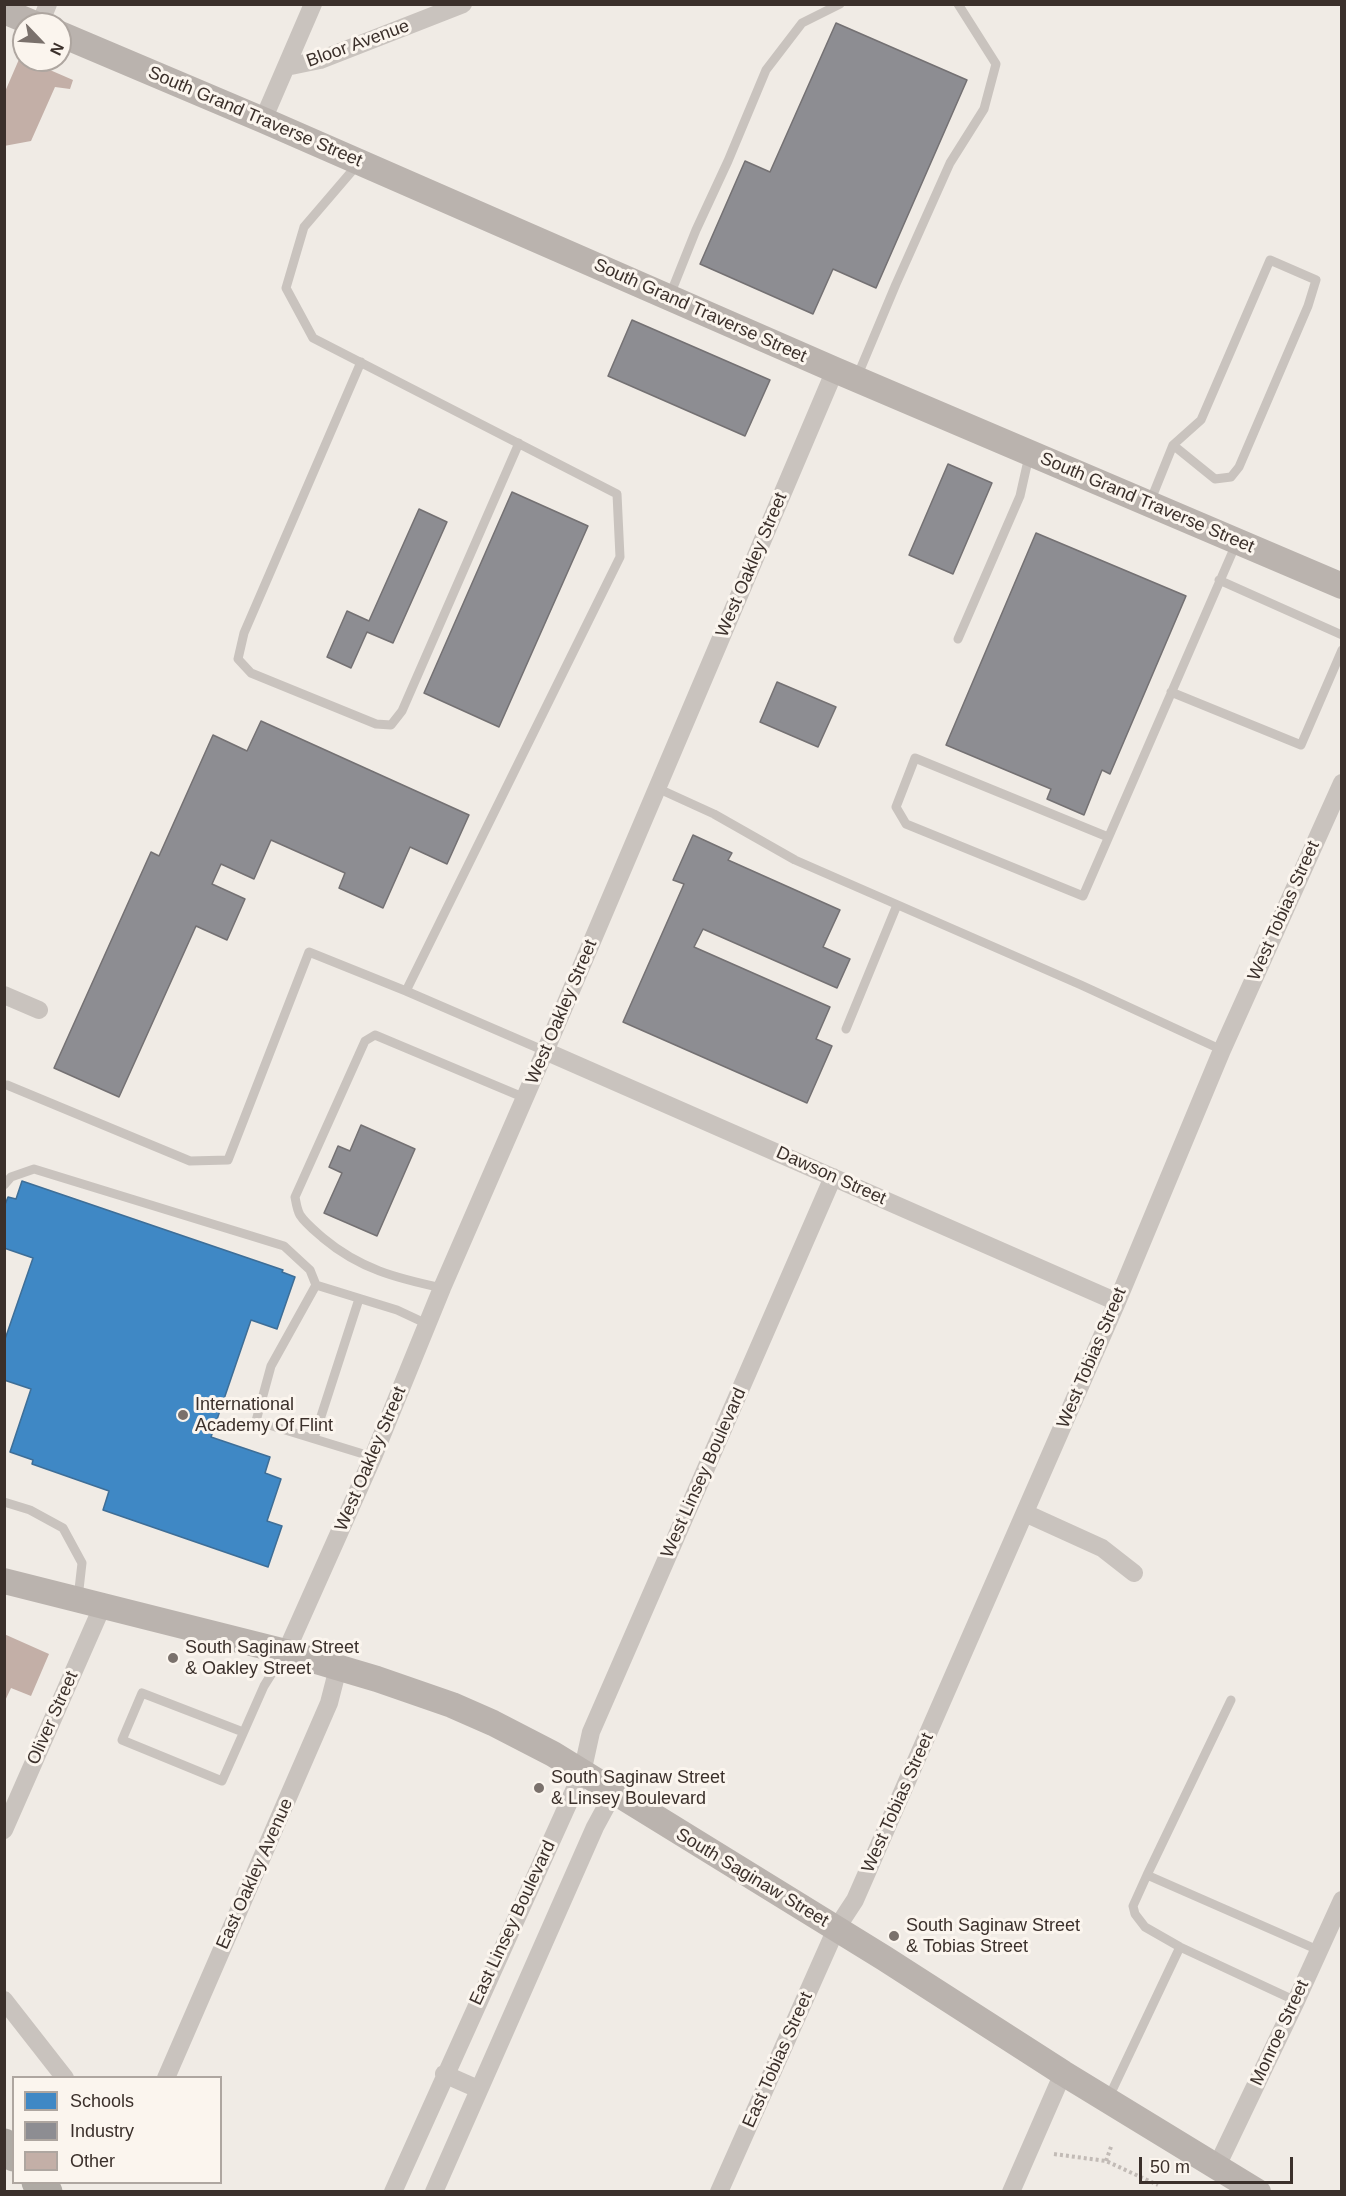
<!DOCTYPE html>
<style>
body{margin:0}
#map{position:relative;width:1346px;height:2196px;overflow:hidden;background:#f0ebe5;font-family:Helvetica,sans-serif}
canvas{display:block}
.frame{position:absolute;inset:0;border:6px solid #3b302b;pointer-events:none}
.legend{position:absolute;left:12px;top:2076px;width:210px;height:108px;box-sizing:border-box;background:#fbf5ee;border:2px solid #aea6a0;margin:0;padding:8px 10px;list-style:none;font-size:18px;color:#3b302b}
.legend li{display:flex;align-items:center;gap:12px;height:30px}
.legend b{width:30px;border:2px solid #aea6a0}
.north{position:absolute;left:12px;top:12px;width:60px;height:60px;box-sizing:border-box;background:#fbf5ee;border:2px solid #aea6a0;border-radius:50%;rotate:115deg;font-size:16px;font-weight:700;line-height:24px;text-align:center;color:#3b302b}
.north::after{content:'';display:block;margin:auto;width:21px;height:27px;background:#7a716c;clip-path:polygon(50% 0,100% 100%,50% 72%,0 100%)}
.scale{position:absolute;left:1139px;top:2157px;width:154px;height:27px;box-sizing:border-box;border:3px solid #3b302b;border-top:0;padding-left:8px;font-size:18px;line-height:21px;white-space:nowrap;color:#3b302b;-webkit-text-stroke:4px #fbf5ee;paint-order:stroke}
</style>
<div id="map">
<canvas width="1346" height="2196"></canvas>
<div class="frame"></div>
<ul class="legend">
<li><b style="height:16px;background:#3f88c5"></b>Schools</li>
<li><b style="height:16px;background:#8d8d92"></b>Industry</li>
<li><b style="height:16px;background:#c3afa7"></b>Other</li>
</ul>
<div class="north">N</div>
<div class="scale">50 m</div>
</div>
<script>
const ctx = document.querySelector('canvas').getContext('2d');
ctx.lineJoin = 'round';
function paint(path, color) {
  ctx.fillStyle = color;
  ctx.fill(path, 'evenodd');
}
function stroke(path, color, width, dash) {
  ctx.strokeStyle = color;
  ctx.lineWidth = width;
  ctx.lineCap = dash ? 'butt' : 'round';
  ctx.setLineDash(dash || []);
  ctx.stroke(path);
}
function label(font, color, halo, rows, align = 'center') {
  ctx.font = font + ' Helvetica,sans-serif';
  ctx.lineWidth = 6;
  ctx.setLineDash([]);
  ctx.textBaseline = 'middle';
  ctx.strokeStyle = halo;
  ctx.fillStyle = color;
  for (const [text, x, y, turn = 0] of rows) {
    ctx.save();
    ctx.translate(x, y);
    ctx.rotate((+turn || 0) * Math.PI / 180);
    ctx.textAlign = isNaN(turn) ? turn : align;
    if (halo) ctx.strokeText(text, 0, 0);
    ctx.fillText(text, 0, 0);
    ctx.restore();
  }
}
const schools = new Path2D(`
 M22,1181L283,1270L282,1272L295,1277L277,1329L251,1320L211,1437L270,1457L265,1473L281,1479L267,1521L282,1526L268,1567L103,1510L109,1491L32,1464L33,1460L10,1452L31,1389L4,1380V1342L33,1258L4,1248V1207L8,1197L16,1199Z`);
const industry = new Path2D(`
 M836,23L967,80L876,288L833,269L813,314L700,264L745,161L770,172Z
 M632,320L770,380L745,436L608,376Z
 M948,464L992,483L953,574L909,555Z
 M512,492L588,526L499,727L424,693Z
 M419,509L447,522L393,643L367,632L351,668L327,657L347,611L369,621Z
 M1036,533L1186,596L1110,774L1102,770L1084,815L1047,799L1051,789L946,745Z
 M777,682L836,707L818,747L760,722Z
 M261,721L469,815L447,864L410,847L383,908L339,888L345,873L271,840L254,879L221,864L212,884L245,899L227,940L196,926L119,1097L54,1068L151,852L159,856L213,735L247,751Z
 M693,835L732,853L728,860L840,910L823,947L850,959L837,988L703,929L694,947L830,1007L816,1039L832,1046L807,1103L623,1022L684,884L673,880Z
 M361,1125L415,1149L377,1236L324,1213L342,1173L329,1167L338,1146L350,1151Z`);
const building = new Path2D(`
 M20,57L73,80L70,89L55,87L31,141L4,146V94Z
 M4,1634L49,1654L31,1696L11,1688L4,1703Z`);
const path = new Path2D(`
 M1054,2154L1106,2161L1158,2185
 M1106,2161L1112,2144`);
const service = new Path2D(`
 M358,164L304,227L286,288L313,338L617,494L620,557L406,991L545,1051
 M670,295L696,230L728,161L766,70L802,23L840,4
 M361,362L244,633L238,659L251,673L376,724L391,725L402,711L519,443
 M857,377L896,284L950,163L984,109L996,64L958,4
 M1150,502L1173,445L1201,420L1270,260L1316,280L1308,306L1239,467L1231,477L1215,479L1173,445
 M1219,580L1342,635
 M958,639L1020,496L1029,456
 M1171,692L1301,745L1342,650
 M657,788L714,814L795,860L1081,985L1222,1050
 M1108,837L915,758L896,807L906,824L1083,896L1236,544
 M846,1029L897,905
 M7,1085L190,1161L228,1160L309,952L406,991
 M4,1185L11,1177L34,1169L284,1246L310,1270L316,1285L271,1366L256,1421L373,1457
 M316,1285L397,1310L427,1324
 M442,1288C396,1278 360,1269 323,1238C315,1231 305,1223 300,1215C297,1210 296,1202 295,1197L365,1041L375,1035L525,1098
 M314,1438L359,1299
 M4,1502L30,1510L63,1528L82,1563L78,1598
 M1231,1700L1147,1875L1133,1906L1135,1914L1145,1927L1180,1947L1296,2001
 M243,1732L142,1693L122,1740L222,1781L264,1686L284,1654
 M1147,1875L1318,1950
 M1108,2099L1180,1947`);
const minor = new Path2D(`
 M40,24L48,4
 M286,67L320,60L463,4
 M263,120L313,4
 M4,995L39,1010
 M545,1051L1117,1302
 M1025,1513L1102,1548L1134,1573
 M286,1652L373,1457L442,1288L556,1026L835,370
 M4,1830L102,1607
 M4,2000L65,2078
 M444,2074L478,2089
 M166,2078L329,1703L338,1668
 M1217,2166L1296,2001L1342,1900
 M393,2192L582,1773L591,1732L833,1177
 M434,2192L595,1827L614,1792
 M719,2192L836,1929L855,1900L1117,1302L1222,1050L1342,783
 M1011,2192L1063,2073`);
const secondary = new Path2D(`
 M4,11L35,24
 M60,34L263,120L835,370L1342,586
 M4,1581L286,1652L377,1679L452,1705L493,1723L553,1754L884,1958L1063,2073L1258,2192`);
const motorway = new Path2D(`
 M4,2145L14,2155
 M38,2182L46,2192`);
const markers = [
 [183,1415,6,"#7a716c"],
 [173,1658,6,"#7a716c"],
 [539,1788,6,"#7a716c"],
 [894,1936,6,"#7a716c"]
];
const streetNames = [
 ["Bloor Avenue",358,44,-20],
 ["South Grand Traverse Street",255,117,23],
 ["South Grand Traverse Street",700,311,24],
 ["South Grand Traverse Street",1147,503,23],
 ["West Oakley Street",752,565,-67],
 ["West Tobias Street",1284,911,-66],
 ["West Oakley Street",562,1012,-67],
 ["Dawson Street",831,1176,24],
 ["West Tobias Street",1092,1358,-67],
 ["West Oakley Street",371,1459,-67],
 ["West Linsey Boulevard",704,1473,-66],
 ["Oliver Street",53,1718,-66],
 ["West Tobias Street",898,1803,-66],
 ["East Oakley Avenue",255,1874,-66],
 ["South Saginaw Street",752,1878,31],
 ["East Linsey Boulevard",513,1923,-65],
 ["Monroe Street",1280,2033,-65],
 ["East Tobias Street",778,2060,-66]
];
const poiNames = [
 ["International",195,1405],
 ["Academy Of Flint",195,1426],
 ["South Saginaw Street",185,1648],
 ["& Oakley Street",185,1669],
 ["South Saginaw Street",551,1778],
 ["& Linsey Boulevard",551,1799],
 ["South Saginaw Street",906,1926],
 ["& Tobias Street",906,1947]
];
paint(schools, '#3f88c5');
stroke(schools, '#3e6e97', 1.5);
paint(industry, '#8d8d92');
stroke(industry, '#747173', 1.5);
paint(building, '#c3afa7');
stroke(path, '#c2bbb6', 4, [3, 3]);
stroke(service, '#c9c3be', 9);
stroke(minor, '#c9c3be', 18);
stroke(secondary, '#bab3ae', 26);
stroke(motorway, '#afaaa4', 33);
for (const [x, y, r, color] of markers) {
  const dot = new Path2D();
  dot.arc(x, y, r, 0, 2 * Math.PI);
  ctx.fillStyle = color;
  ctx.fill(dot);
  stroke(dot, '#fbf5ee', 2);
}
label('18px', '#3b302b', '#fbf5ee', streetNames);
label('18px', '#3b302b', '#fbf5ee', poiNames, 'left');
</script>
